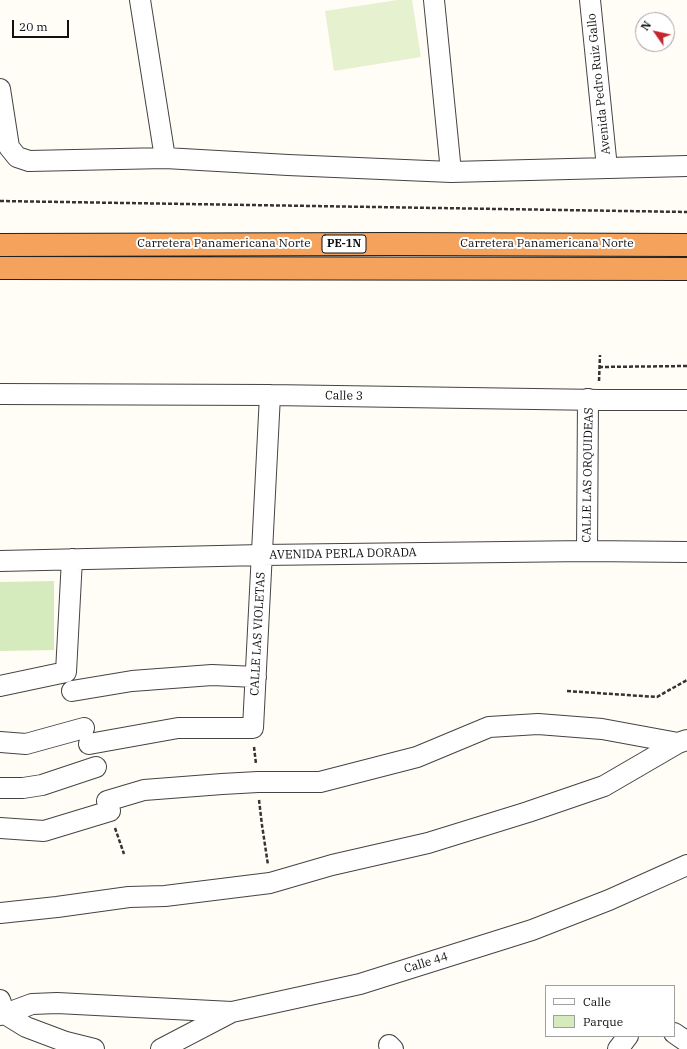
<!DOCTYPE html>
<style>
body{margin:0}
#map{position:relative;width:687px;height:1049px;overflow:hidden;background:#fffdf5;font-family:"IBM Plex Serif",serif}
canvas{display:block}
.legend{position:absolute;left:545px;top:985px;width:130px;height:52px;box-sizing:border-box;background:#fff;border:1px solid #a0a0a0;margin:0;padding:5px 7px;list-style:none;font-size:12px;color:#111}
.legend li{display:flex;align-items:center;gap:8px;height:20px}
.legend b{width:20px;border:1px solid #a0a0a0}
.north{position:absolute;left:635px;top:12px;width:40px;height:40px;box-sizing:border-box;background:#fff;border:1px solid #a0a0a0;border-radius:50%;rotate:304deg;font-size:11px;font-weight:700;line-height:16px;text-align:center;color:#111}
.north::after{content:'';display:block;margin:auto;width:14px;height:18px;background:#c4262e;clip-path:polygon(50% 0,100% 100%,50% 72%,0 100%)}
.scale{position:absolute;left:12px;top:20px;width:57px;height:18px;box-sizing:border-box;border:2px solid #111;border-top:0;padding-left:5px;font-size:12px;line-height:14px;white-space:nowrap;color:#111;-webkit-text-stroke:3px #fff;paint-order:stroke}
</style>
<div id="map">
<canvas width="687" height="1049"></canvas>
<ul class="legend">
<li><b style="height:5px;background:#fff"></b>Calle</li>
<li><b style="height:11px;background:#d5ebbd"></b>Parque</li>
</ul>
<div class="north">N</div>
<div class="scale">20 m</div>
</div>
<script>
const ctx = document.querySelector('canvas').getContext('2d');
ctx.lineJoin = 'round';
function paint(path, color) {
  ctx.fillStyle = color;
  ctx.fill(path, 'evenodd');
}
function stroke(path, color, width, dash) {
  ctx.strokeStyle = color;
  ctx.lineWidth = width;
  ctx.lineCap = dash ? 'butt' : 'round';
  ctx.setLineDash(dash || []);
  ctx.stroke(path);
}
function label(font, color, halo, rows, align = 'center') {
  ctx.font = font + ' "IBM Plex Serif",serif';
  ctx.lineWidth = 4;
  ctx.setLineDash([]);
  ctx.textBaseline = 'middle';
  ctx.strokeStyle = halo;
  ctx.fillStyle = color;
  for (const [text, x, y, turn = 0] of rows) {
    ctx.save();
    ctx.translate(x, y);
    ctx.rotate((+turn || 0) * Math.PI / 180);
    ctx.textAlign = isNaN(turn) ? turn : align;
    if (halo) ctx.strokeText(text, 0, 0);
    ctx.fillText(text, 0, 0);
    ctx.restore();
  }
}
const green = new Path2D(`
 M54,581V650L0,651V582Z`);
const pitch = new Path2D(`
 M397,0H412L421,57L334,71L325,11Z`);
const path = new Path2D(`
 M0,201L687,212
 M599,367L687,366
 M599,381L600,355
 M567,691L657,697L687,680
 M254,747L256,764
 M259,800L262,825L268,865
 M115,828L124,854`);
const street = new Path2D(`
 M140,0L165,158
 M434,0L451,172
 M590,0L607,168
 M0,89L9,147L17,157L29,161L165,158L288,165L451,172L687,166
 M0,394L270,395L600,400H687
 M587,551L588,399
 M0,561L262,555L587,551L687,552
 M0,686L66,672L72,559
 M72,691L132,681L212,675L256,677
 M0,742L26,744L84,728
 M89,744L178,728H253L270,395
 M0,788H23L42,785L96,767
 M107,801L144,790L222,784L258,782H320L417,757L489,727L538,724L602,729L678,743
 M0,828L44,831L110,811
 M0,913L57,907L129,897L165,896L270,883L332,865L428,843L528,812L604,786L678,743L687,740
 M0,1000L5,1014L32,1004L57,1003L232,1012
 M0,1015L5,1014L26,1027L66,1042L94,1049
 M674,1033L687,1042
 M389,1045L393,1049
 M161,1049L232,1012L360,984L532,930L609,900L687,865
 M618,1049L628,1036`);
const highway = new Path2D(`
 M0,245L396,244L687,245
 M0,268L687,269`);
const shields = [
 [344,244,44]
];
const shieldNames = [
 ["PE-1N",344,244]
];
const streetNames = [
 ["Avenida Pedro Ruiz Gallo",599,84,-96],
 ["Carretera Panamericana Norte",224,244],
 ["Carretera Panamericana Norte",547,244],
 ["Calle 3",344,396,1],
 ["CALLE LAS ORQUIDEAS",588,475,-89],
 ["AVENIDA PERLA DORADA",343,554,-1],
 ["CALLE LAS VIOLETAS",258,634,-87],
 ["Calle 44",426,963,-17]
];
paint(green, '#d5ebbd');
paint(pitch, '#e6f2cf');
stroke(street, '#444', 22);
stroke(highway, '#222', 24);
stroke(path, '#333', 2.5, [4, 2]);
stroke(street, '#fff', 20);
stroke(highway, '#f5a25d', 22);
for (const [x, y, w] of shields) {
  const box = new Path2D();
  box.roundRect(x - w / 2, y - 9, w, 18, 3);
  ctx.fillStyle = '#fff';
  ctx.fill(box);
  stroke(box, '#111', 1);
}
label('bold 11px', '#111', null, shieldNames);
label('12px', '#111', '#fff', streetNames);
</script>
